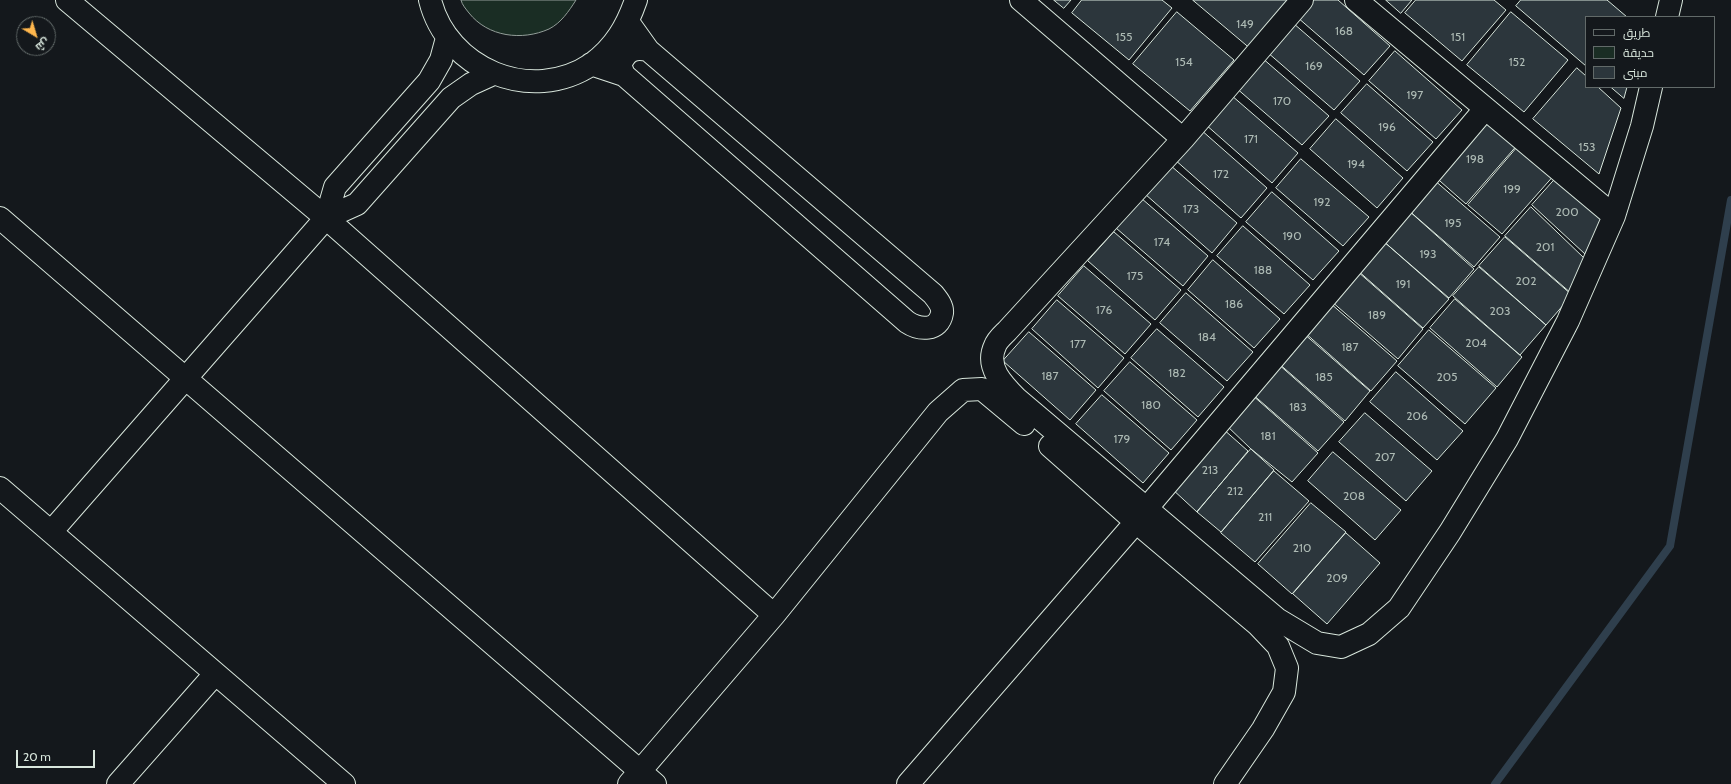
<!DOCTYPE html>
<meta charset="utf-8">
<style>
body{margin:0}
#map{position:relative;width:1731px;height:784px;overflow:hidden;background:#14181c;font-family:Cabin,Cairo,sans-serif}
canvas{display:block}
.legend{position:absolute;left:1585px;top:16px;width:130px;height:72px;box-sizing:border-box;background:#14181c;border:1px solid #626a69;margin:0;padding:5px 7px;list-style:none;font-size:12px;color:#d8e6dc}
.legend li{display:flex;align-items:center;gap:8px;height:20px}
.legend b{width:20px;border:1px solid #626a69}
.north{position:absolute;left:16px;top:16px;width:40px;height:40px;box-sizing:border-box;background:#14181c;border:1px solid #626a69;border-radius:50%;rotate:142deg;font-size:11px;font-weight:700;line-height:16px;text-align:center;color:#d8e6dc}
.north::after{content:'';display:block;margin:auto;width:14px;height:18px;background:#ffb74d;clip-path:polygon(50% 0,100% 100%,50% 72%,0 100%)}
.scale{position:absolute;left:16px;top:750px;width:79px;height:18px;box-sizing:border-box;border:2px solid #d8e6dc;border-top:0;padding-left:5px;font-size:12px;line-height:14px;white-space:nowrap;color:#d8e6dc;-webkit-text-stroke:3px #14181c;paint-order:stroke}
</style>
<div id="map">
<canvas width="1731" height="784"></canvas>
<ul class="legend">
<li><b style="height:5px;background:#14181c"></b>طريق</li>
<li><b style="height:11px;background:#1a2d24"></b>حديقة</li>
<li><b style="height:11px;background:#2c363c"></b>مبنى</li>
</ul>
<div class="north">ش</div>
<div class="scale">20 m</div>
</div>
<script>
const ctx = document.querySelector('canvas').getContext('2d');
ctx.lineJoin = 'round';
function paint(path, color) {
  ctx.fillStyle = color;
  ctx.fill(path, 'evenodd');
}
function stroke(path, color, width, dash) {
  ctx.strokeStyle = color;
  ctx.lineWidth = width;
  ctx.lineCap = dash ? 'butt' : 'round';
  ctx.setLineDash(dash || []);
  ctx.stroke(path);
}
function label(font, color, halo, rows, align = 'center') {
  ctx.font = font + ' Cabin,sans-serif';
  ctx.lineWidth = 3;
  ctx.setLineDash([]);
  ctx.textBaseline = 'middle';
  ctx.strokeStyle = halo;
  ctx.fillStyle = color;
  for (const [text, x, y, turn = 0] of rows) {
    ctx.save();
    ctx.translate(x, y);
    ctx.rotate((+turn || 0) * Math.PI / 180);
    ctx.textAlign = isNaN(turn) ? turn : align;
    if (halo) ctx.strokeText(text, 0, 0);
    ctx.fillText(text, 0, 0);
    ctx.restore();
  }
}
const green = new Path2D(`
 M461,0H576C569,11 561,23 549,29C522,41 488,37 469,13C466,9 462,5 461,0Z`);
const stream = new Path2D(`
 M1495,784L1670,546L1731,200`);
const building = new Path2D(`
 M1054,0H1071L1064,8Z
 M1082,0H1162L1172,8L1129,60L1072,13Z
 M1193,0H1289L1249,47Z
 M1312,0H1338L1390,46L1364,75L1297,17Z
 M1386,0H1412L1401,13Z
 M1416,0H1494L1506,10L1462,61L1405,13Z
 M1521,0H1607L1627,17H1586V66L1516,6Z
 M1177,12L1234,60L1190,111L1133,64Z
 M1511,12L1568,60L1524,112L1467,65Z
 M1293,23L1360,81L1334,110L1267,52Z
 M1395,51L1462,110L1436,139L1369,81Z
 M1261,57L1329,116L1302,145L1235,87Z
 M1577,68L1586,76V87H1598L1621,108L1599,174L1533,119Z
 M1367,84L1433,142L1407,171L1341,113Z
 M1611,87H1627L1624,98Z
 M1231,95L1298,153L1272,183L1205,124Z
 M1485,113L1519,143L1466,204L1432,174Z
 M1336,119L1403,178L1377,208L1310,149Z
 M1200,129L1267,188L1241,218L1174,159Z
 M1521,143L1556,173L1502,234L1468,205Z
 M1301,159L1369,217L1343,246L1276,188Z
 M1170,165L1237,223L1212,253L1145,194Z
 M1557,177L1602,219L1585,254L1532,205Z
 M1433,179L1500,237L1474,267L1407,209Z
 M1272,192L1339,251L1313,280L1246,222Z
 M1141,198L1208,256L1183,286L1116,228Z
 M1531,207L1584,258L1572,294L1505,236Z
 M1408,210L1474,269L1449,298L1382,240Z
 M1243,226L1310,285L1284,314L1217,256Z
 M1114,232L1181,290L1155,320L1088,261Z
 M1505,237L1572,295L1546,325L1479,266Z
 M1382,240L1449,299L1423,328L1356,269Z
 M1213,260L1280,319L1254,348L1188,290Z
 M1084,266L1151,324L1125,354L1058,296Z
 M1479,267L1546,325L1520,355L1453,296Z
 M1357,271L1423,329L1398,359L1331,301Z
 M1186,293L1253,352L1227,381L1160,323Z
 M1455,299L1522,357L1497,387L1430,328Z
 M1057,300L1124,358L1098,388L1032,329Z
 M1330,303L1397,361L1371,391L1304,332Z
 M1157,329L1224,387L1198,417L1131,358Z
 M1429,330L1496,388L1465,424L1398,366Z
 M1029,332L1096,390L1070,420L1003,361Z
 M1303,333L1370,391L1345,421L1277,362Z
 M1130,362L1197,420L1171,450L1104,391Z
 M1277,363L1344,422L1318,451L1251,393Z
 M1396,372L1463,431L1437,460L1370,402Z
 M1251,394L1318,453L1292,482L1251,449L1225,424Z
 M1102,395L1169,453L1143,483L1076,424Z
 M1365,413L1432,471L1406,501L1339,442Z
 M1222,428L1248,451L1197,512L1171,488Z
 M1251,449L1274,470L1221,532L1197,512Z
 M1333,452L1401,510L1375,540L1308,481Z
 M1274,471L1309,501L1255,562L1221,533Z
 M1311,503L1346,532L1292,594L1258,564Z
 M1346,533L1380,563L1327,624L1293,594Z`);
const minor = new Path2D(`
 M67,0L326,218L774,615
 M430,0C447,69 531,105 592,64C615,47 627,26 636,0
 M1021,0L1183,139
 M1302,0L1183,139L1007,331C1003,335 997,340 995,346C985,367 1003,385 1017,399L1277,619L1317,643L1341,647L1369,634L1399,608L1450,532L1507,439L1568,321L1614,216L1642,126L1651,87
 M1356,0L1614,216
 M1667,17L1671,0
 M591,64L624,75L907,322C919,330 939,332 942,313C943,306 937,299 933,294L648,50L628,22
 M624,75L620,65C626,51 633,47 648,50
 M0,218L655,784
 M326,218L357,204L451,98L471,84L493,74
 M1050,446L1136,522L1257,624L1278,646L1287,668L1284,692L1263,729L1225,784
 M0,488L344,784
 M1146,509L1485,109
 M51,532L326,218L335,187L429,81L441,60L447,38
 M118,784L215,674
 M629,784L774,615L938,412L963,390L982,389L1024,424
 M908,784L1136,522`);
const numberNames = [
 ["149",1245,24],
 ["168",1344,31],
 ["155",1124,37],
 ["151",1458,37],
 ["154",1184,62],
 ["152",1517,62],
 ["169",1314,66],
 ["197",1415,95],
 ["170",1282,101],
 ["196",1387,127],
 ["171",1251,139],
 ["153",1587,147],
 ["198",1475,159],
 ["194",1356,164],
 ["172",1221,174],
 ["199",1512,189],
 ["192",1322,202],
 ["173",1191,209],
 ["200",1567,212],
 ["195",1453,223],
 ["190",1292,236],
 ["174",1162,242],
 ["201",1545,247],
 ["193",1428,254],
 ["188",1263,270],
 ["175",1135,276],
 ["202",1526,281],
 ["191",1403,284],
 ["186",1234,304],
 ["176",1104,310],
 ["203",1500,311],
 ["189",1377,315],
 ["184",1207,337],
 ["204",1476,343],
 ["177",1078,344],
 ["187",1350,347],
 ["182",1177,373],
 ["187",1050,376],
 ["185",1324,377],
 ["205",1447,377],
 ["180",1151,405],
 ["183",1298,407],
 ["206",1417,416],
 ["181",1268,436],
 ["179",1122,439],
 ["207",1385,457],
 ["213",1210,470],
 ["212",1235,491],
 ["208",1354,496],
 ["211",1265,517],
 ["210",1302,548],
 ["209",1337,578]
];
paint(green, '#1a2d24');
stroke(green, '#939e99', 1);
stroke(stream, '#2f3f4d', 8);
paint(building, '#2c363c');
stroke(building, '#d8e6dc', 1);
stroke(minor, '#d8e6dc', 24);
stroke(minor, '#14181c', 22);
label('12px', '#adbab4', null, numberNames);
</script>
